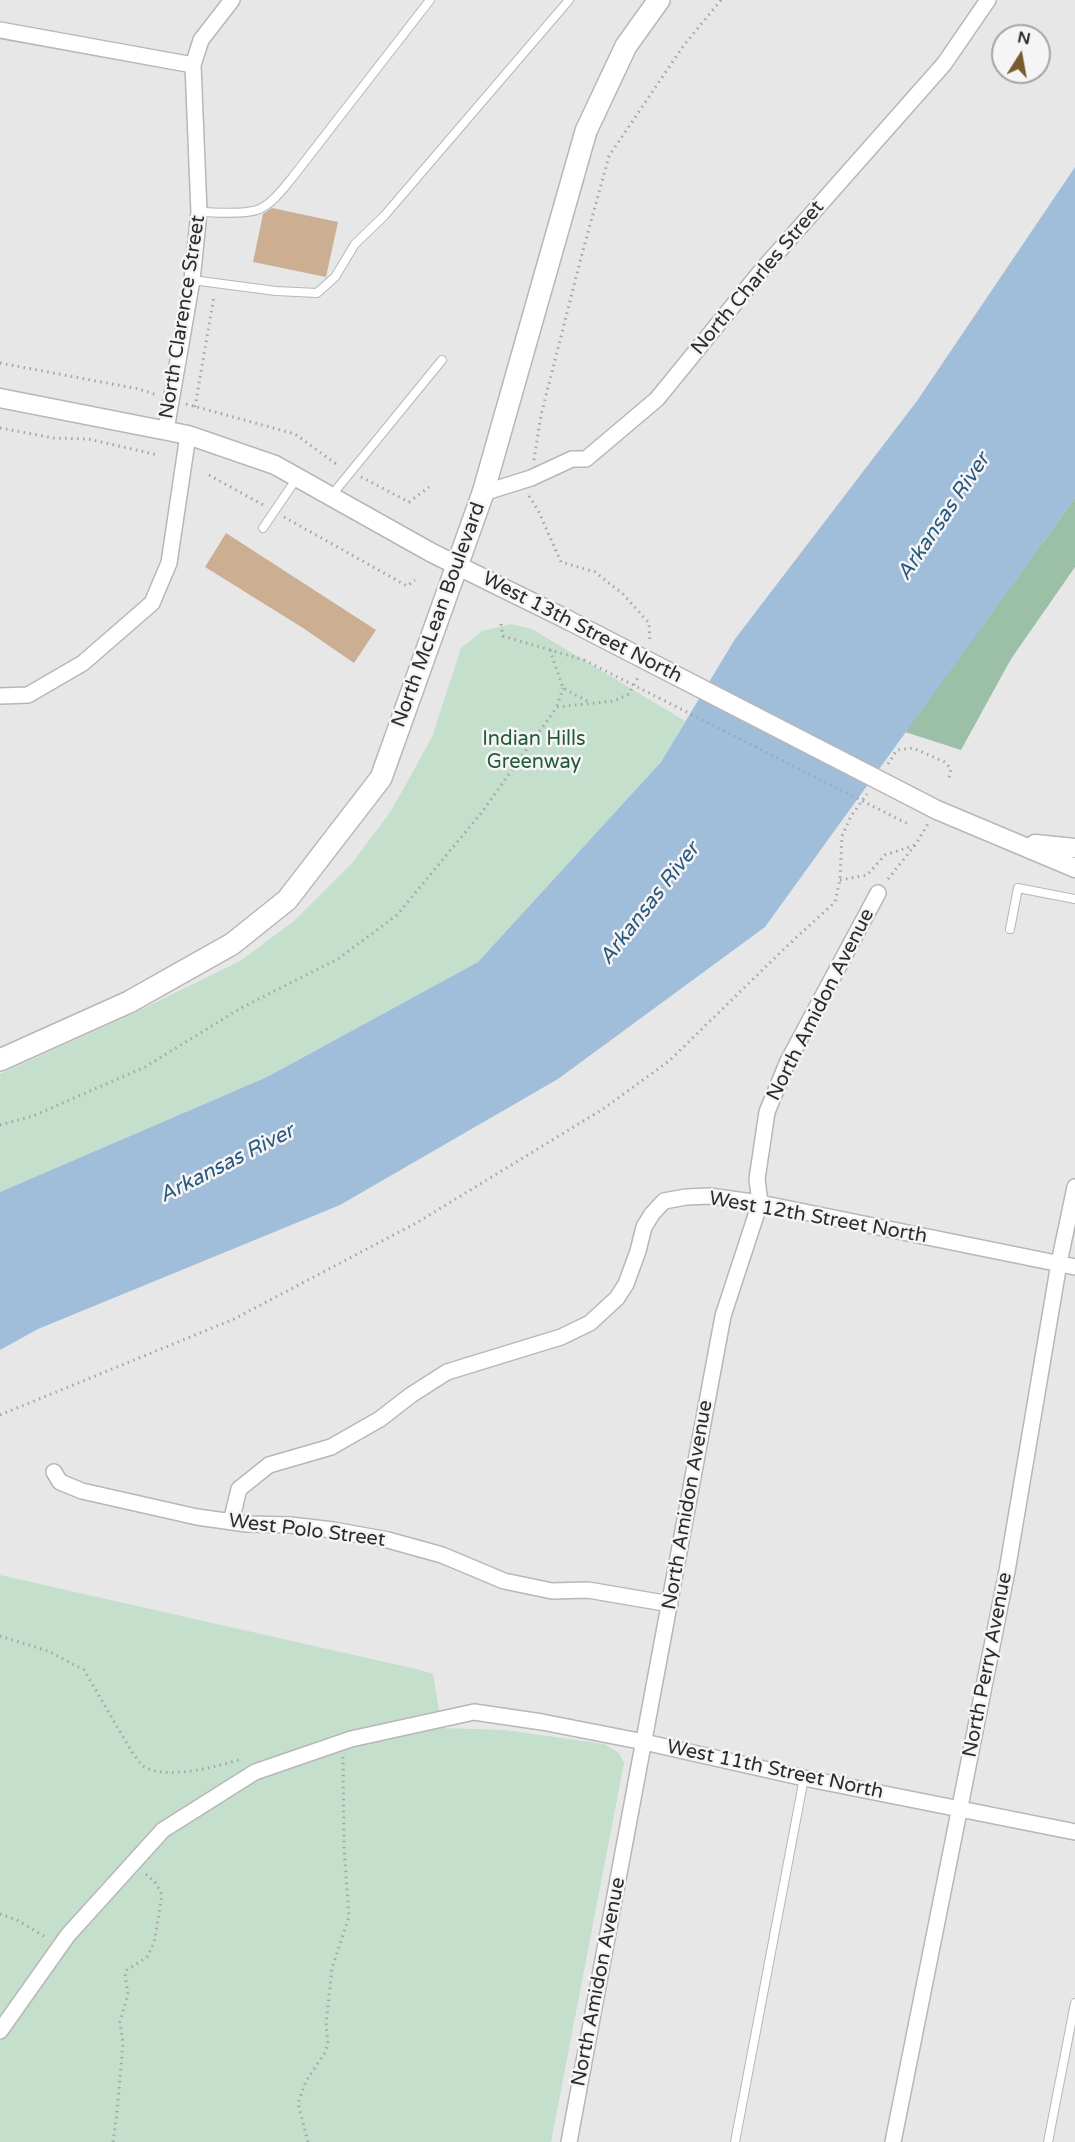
<!DOCTYPE html>
<style>
body{margin:0}
#map{position:relative;width:1075px;height:2142px;overflow:hidden;background:#e7e7e8;font-family:"Varela Round",sans-serif}
canvas{display:block}
.north{position:absolute;left:991px;top:24px;width:60px;height:60px;box-sizing:border-box;background:#f5f5f6;border:2px solid #a5a5a6;border-radius:50%;rotate:11deg;font-size:16px;font-weight:700;line-height:24px;text-align:center;color:#2c2c2d}
.north::after{content:'';display:block;margin:auto;width:21px;height:27px;background:#795b30;clip-path:polygon(50% 0,100% 100%,50% 72%,0 100%)}
</style>
<div id="map">
<canvas width="1075" height="2142"></canvas>
<div class="north">N</div>
</div>
<script>
const ctx = document.querySelector('canvas').getContext('2d');
ctx.lineJoin = 'round';
function paint(path, color) {
  ctx.fillStyle = color;
  ctx.fill(path, 'evenodd');
}
function stroke(path, color, width, dash) {
  ctx.strokeStyle = color;
  ctx.lineWidth = width;
  ctx.lineCap = dash ? 'butt' : 'round';
  ctx.setLineDash(dash || []);
  ctx.stroke(path);
}
function label(font, color, halo, rows, align = 'center') {
  ctx.font = font + ' "Varela Round",sans-serif';
  ctx.lineWidth = 5;
  ctx.setLineDash([]);
  ctx.textBaseline = 'middle';
  ctx.strokeStyle = halo;
  ctx.fillStyle = color;
  for (const [text, x, y, turn = 0] of rows) {
    ctx.save();
    ctx.translate(x, y);
    ctx.rotate((+turn || 0) * Math.PI / 180);
    ctx.textAlign = isNaN(turn) ? turn : align;
    if (halo) ctx.strokeText(text, 0, 0);
    ctx.fillText(text, 0, 0);
    ctx.restore();
  }
}
const green = new Path2D(`
 M511,624L532,629L685,721L661,762L478,962L267,1077L0,1192V1074L128,1016L240,961L294,921L352,863L391,811L432,737L461,648L482,631Z
 M0,1575L416,1669L433,1674L442,1728L505,1730L604,1744L619,1753L624,1763L551,2142H0Z`);
const forest = new Path2D(`
 M1075,498V567L1011,659L961,750L905,732Z`);
const water = new Path2D(`
 M1075,167V498L765,927L558,1079L340,1205L38,1329L0,1350V1192L267,1077L478,962L661,762L735,639L917,401Z`);
const building = new Path2D(`
 M272,208L338,222L326,277L253,262L263,214Z
 M226,533L376,630L354,663L303,628L205,567Z`);
const path = new Path2D(`
 M0,363L139,389L157,395
 M186,404L295,434L339,466
 M195,407L214,296
 M0,428L54,438L88,439L158,455
 M534,460L541,415L582,254L609,156L684,45L721,0
 M209,475L265,506
 M361,477L409,502L429,487
 M529,496L538,510L561,562L595,572L623,594L649,623L650,643
 M284,517L407,586L415,580
 M501,624L503,636L584,660
 M550,650L563,688L589,702
 M557,706L563,688
 M888,764L897,750L913,748L945,762L951,769L949,778
 M888,879L916,844L928,824
 M840,880L867,875L885,855L915,845
 M0,1125L33,1116L145,1067L241,1008L338,959L397,915L482,812L557,707L614,701L629,694L638,677
 M0,1415L234,1319L418,1222L603,1109L669,1061L786,947L835,902L840,880L842,836L851,816L867,794
 M0,1636L48,1651L84,1670L133,1754C136,1757 139,1762 142,1765C164,1782 218,1766 242,1759
 M0,1914L17,1920L47,1938
 M113,2142L117,2113L123,2043L120,2022L128,1994L125,1974L127,1970L147,1957L154,1943L162,1895L155,1882L146,1874
 M308,2142L298,2103L306,2081L324,2054L328,2044L326,2025L332,1968L349,1917L344,1848L343,1757`);
const service = new Path2D(`
 M199,212C215,212 242,215 257,210C271,205 283,189 292,178L430,0
 M192,280L276,291L317,293L335,277L355,244L385,215L569,0
 M331,496L442,360
 M263,528L297,478
 M1010,929L1018,888L1075,899
 M735,2142L804,1778
 M1048,2142L1075,2003`);
const minor = new Path2D(`
 M0,30L193,65
 M166,430L192,280L199,212L193,65L201,40L232,0
 M483,493L531,478L572,459H586L657,399L762,270L944,64L988,0
 M0,696L28,695L83,663L152,603L169,563L188,435
 M54,1472L60,1482L82,1491L197,1517L247,1524L290,1525L333,1530L388,1540L442,1555L504,1581L552,1591L588,1590L670,1604
 M231,1522L239,1489L269,1465L331,1447L380,1419L411,1395L447,1372L561,1337L590,1323L617,1298L626,1284L638,1251L644,1227L652,1214L664,1201L686,1197L709,1196L760,1203L1075,1267
 M0,2031L68,1935L163,1830L255,1772L351,1739L474,1712L542,1722L644,1742L804,1778L1075,1832
 M569,2142L723,1316L760,1203L757,1179L767,1112L788,1061L878,893
 M893,2142L1007,1571L1059,1263L1075,1187`);
const tertiary = new Path2D(`
 M0,398L188,435L275,465L432,553L568,620
 M937,810L1075,868
 M1035,844L1075,848`);
const secondary = new Path2D(`
 M0,1060L129,1002L232,944L287,900L381,778L483,493L586,131L626,46L659,0`);
const pathBridge = new Path2D(`
 M584,660L908,824`);
const tertiaryBridge = new Path2D(`
 M568,620L937,810`);
const streetNames = [
 ["North Charles Street",758,278,-50],
 ["North Clarence Street",183,317,-81],
 ["North McLean Boulevard",439,615,-70],
 ["West 13th Street North",582,628,27],
 ["North Amidon Avenue",821,1005,-63],
 ["West 12th Street North",818,1218,10],
 ["North Amidon Avenue",688,1505,-80],
 ["West Polo Street",307,1531,7],
 ["North Perry Avenue",988,1665,-79],
 ["West 11th Street North",775,1770,12],
 ["North Amidon Avenue",599,1982,-79]
];
const parkNames = [
 ["Indian Hills",534,740],
 ["Greenway",534,763]
];
const waterNames = [
 ["Arkansas River",944,517,-56],
 ["Arkansas River",650,904,-52],
 ["Arkansas River",227,1164,-27]
];
paint(green, '#c5dfcd');
paint(forest, '#9cbfa7');
paint(water, '#a0beda');
paint(building, '#ccaf93');
stroke(service, '#b7b7b8', 10);
stroke(minor, '#b7b7b8', 18);
stroke(tertiary, '#b7b7b8', 21);
stroke(secondary, '#b7b7b8', 24);
stroke(path, '#a5a5a6', 3, [1.5, 4.5]);
stroke(service, '#fff', 8);
stroke(minor, '#fff', 15);
stroke(tertiary, '#fff', 18);
stroke(secondary, '#fff', 21);
stroke(tertiaryBridge, '#b7b7b8', 21, []);
stroke(pathBridge, '#a5a5a6', 3, [1.5, 4.5]);
stroke(tertiaryBridge, '#fff', 18);
label('20px', '#2c2c2d', '#f5f5f6', streetNames);
label('20px', '#215a3a', '#f5f5f6', parkNames);
label('italic 21px', '#2a597f', '#f5f5f6', waterNames);
</script>
